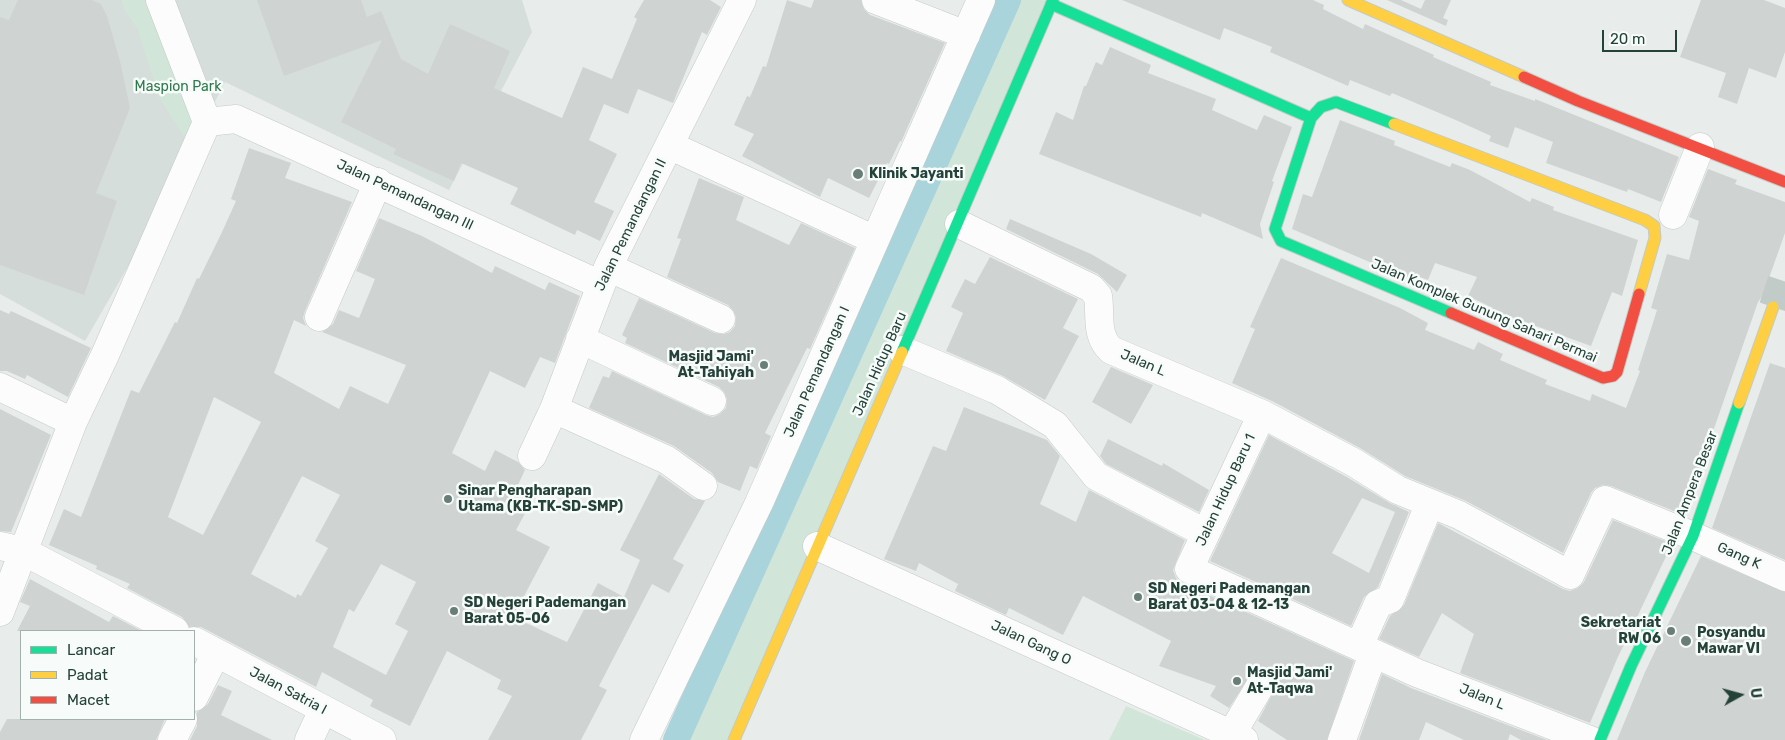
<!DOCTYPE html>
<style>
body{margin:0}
#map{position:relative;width:1785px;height:740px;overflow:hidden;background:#e8edeb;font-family:Rubik,sans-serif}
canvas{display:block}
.legend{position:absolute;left:20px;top:630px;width:175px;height:90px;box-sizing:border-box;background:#f7fbf9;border:1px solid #a3b1ad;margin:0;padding:6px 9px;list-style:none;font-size:15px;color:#24423a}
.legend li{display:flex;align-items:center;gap:10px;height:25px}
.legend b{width:25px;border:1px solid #a3b1ad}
.north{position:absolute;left:1715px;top:670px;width:50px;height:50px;-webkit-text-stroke:4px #f7fbf9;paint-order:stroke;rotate:83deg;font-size:14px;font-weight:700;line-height:20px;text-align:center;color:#24423a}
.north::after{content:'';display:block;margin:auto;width:18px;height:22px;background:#24423a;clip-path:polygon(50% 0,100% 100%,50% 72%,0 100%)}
.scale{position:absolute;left:1602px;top:30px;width:75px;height:22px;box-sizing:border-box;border:2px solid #24423a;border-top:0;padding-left:6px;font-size:15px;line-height:18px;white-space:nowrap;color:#24423a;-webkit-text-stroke:4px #f7fbf9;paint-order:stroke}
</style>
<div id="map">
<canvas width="1785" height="740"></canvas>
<ul class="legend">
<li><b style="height:6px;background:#16e098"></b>Lancar</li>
<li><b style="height:6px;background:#ffcf43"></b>Padat</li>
<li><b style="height:6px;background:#f24e42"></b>Macet</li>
</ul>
<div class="north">U</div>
<div class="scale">20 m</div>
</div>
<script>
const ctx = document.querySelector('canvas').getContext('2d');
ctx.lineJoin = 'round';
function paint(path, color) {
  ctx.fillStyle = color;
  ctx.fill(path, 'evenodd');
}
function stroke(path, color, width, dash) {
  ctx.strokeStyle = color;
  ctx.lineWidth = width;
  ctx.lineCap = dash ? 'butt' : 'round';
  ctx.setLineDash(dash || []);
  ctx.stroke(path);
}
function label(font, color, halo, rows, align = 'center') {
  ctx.font = font + ' Rubik,sans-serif';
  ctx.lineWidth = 5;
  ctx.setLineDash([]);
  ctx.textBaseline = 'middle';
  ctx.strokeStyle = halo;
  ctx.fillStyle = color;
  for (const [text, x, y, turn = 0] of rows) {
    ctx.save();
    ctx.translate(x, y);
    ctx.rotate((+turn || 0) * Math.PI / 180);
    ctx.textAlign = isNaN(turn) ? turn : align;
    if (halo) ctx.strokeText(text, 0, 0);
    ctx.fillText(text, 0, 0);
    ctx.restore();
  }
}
const built = new Path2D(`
 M0,0H522L532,32L449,190L225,82L152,225L85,341L0,294Z`);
const green = new Path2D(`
 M122,0H169L210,112L187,141L159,97L138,29L125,11Z
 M1008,0H1053L734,740H674Z
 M1126,706L1205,740H1109Z`);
const canal = new Path2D(`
 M676,740L1008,0`);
const building = new Path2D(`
 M18,0H92L101,4L107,16L120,61L130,108L96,193L117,201L84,295L0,265V17L9,20Z
 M257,0H361L367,17L381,11L401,59L428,74L450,24L510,51L494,88L562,118L583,67L612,79L637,19L634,17L644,0H710L721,7L707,35L702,32L673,103L638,89L628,114L604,104L589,140L617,154L594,202L614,211L600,241L577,230L575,235L510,204L518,188L461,163L454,181L393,154L396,149L341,122L382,40L284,76Z
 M787,0L811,8L814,0H861L864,9L870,15L945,43L901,142L900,141L889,164L887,163L869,198L828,178L820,197L742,156L754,134L734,125L747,96L750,97L763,66L766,67Z
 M1122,0H1313L1324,5L1323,9L1363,29L1365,24L1434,55L1433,57L1491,82L1490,85L1535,101V99L1679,157L1661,202L1628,189L1627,192L1546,163L1553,142L1515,127L1508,148L1489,141L1491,136L1458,121L1392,93L1390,96L1350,80L1348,86L1270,52L1272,47L1224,28L1220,40Z
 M1387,0H1401L1421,9L1425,0H1451L1443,18L1448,20L1446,26Z
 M1701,0H1764L1785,8V52L1776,78L1749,68L1737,104L1718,97L1726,73L1680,57Z
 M1110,47L1151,65L1148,73L1216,99L1212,110L1257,130L1264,115L1292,127L1272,181L1274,182L1260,224L1263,239L1202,213L1201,217L1039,154L1056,112L1073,120L1084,86H1086L1096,62L1102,65Z
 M1340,120L1395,141L1394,145L1450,167L1452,163L1470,170L1530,202L1532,198L1554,207L1553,210L1638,240L1622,296L1612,292L1591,346L1492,310L1493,308L1468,296L1477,277L1435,263L1428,280L1414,275L1412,280L1292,229L1303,194L1312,197Z
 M249,148L291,163L285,178L352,202L305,311L303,318L306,326L294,320L274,373L339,409L350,386L388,404L406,365L322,332L333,324L339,310L359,318L375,279L356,271L379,218L422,236L492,273L495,266L545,290L549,282L580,296L555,363L540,357L525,388L490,371L452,453L485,471L495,450L518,462L525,470L517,487L534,497L516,530L550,547L513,617L567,642L598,583L624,597L640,560L620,550L659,474L694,499L705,501L673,559L684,565L669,593L652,584L599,686L607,690L581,740H488L512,696L497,689L501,680L447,651L410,726L370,706L373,700L322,672L316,687L201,627H189L182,617L127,588L130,584L96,569L97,566L49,545L64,509L81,517L131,390L139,393L175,322L177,323L197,278L199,279L222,232L236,201L231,199ZM214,397L261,422L203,535L168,517ZM302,476L340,495L315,541L328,548L301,596L297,594L296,598L251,574ZM381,564L416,582L395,624L408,631L386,675L333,647L349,609L354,612Z
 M1708,169L1737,180L1735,184L1785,202V233L1763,295L1758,302L1684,515L1611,486L1603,485L1595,488L1591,493L1563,553L1466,501L1405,476L1360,448L1274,402L1232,383L1255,329L1250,327L1281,258L1400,308L1428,323L1425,330L1474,350L1478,342L1503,354L1500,360L1547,380L1545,384L1590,401L1592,394L1626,408L1640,371L1638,370L1657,310L1651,308L1667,254L1689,260L1699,221L1689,217Z
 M699,178L744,197L736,220L789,245L801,223L855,248L810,349L807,348L765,433L771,436L757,469L750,466L740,491L718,482L712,473L674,446L589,408L603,376L609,378L612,371L706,415L713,417L720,414L726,408L727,399L724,392L719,387L625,343L627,338L622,335L639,298L715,333L723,334L730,332L735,326L736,317L733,310L728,305L667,277L681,239L677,238Z
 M1010,219L1091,254L1127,275L1117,292L1098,274L1006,229Z
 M990,257L1078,299L1063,328L1079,336L1045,400L1003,376L946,351L963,313L951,307L965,279L975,284Z
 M0,310L9,314L11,311L91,348L68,397L27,375L25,379L7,371H0Z
 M1770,363L1785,368V560L1712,528Z
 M1111,367L1153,385L1131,424L1092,402Z
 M964,407L1047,440L1060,456L1040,504L1076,522L1089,490L1185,540L1173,570L1176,578L1182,583L1354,661L1327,740H1287L1258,721L1276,687L1273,678L1268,672L1260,670L1252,673L1229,708L1210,696L1216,686L1159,666L1171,641L1083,596L1063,635L1009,608L1006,615L955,591L958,584L919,563L916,571L884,559L933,446L946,451Z
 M0,409L51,435L11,532L0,531Z
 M1269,435L1345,476L1390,503L1409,512L1378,587L1364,597L1351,626L1210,561ZM1362,498L1395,512L1369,573L1332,553Z
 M1108,439L1162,466L1163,463L1209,490L1199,512L1106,464L1100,456Z
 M1613,520L1672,544L1617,659L1590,723L1460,673L1474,634L1442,613L1419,657L1379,639L1390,616L1404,605L1438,523L1563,589L1570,591L1578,588L1584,582Z
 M1701,556L1785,592V740H1617L1645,672Z
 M30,579L109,622L113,616L142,631H17L30,606L20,602Z
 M1382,674L1411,688L1547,740H1521L1510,734L1508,740H1464L1426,722L1419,740H1359Z
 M218,685L232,691L221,715L272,740H190L197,726V712L208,704Z
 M7,719H165L156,740H0V732Z`);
const secondaryTunnel = new Path2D(`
 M1773,307L1785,271`);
const street = new Path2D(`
 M876,0L966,35
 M207,122L236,119L601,285
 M671,146L875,240
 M1673,215L1700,147
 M959,224L1091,288L1098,296C1101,315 1095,335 1111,350L1262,414L1353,462L1398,490L1459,515L1570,575L1605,500L1693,536L1785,577
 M608,267L721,319
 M319,317L378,182
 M580,339L712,401
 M902,350L997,390L1055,425L1096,476L1205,533
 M0,387L73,422
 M554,409L667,460L703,486
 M1262,414L1189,569L1417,673L1590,740
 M532,456L554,409L608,267L742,0
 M0,546L23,551L175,631
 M817,546L1244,740
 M0,612L73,422L105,355L207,122L160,0
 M194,641L382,740
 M1359,646L1378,604L1390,599L1430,503
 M194,697L216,653
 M1231,735L1260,686
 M172,740L183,719
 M309,740L323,710
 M644,740L759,503L981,0
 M1342,740L1373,654`);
const fast = new Path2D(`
 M1051,4L1311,118L1321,107L1336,102L1394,124
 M1311,118L1275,229L1281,241L1451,313
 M902,352L1053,0
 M1600,740L1631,666L1693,536L1739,403`);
const slow = new Path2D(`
 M1348,0L1524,77
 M1394,124L1645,220L1654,226L1655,238L1639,294
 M1739,403L1773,307
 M734,740L902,352`);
const jam = new Path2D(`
 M1524,77L1578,101L1785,182
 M1451,313L1603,378L1613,376L1617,372L1639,294`);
const markers = [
 [858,174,6,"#697e78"],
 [764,365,5,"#697e78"],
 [448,499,5,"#697e78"],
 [1138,597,5,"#697e78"],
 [454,611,5,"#697e78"],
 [1671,631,5,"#697e78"],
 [1686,641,6,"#697e78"],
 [1237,681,5,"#697e78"]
];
const parkNames = [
 ["Maspion Park",178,87]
];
const poiNames = [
 ["Klinik Jayanti",869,174],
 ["Masjid Jami'",754,357,"right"],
 ["At-Tahiyah",754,373,"right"],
 ["Sinar Pengharapan",458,491],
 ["Utama (KB-TK-SD-SMP)",458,507],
 ["SD Negeri Pademangan",1148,589],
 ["Barat 03-04 & 12-13",1148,605],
 ["SD Negeri Pademangan",464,603],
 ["Barat 05-06",464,619],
 ["Sekretariat",1661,623,"right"],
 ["RW 06",1661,639,"right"],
 ["Posyandu",1697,633],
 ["Mawar VI",1697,649],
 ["Masjid Jami'",1247,673],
 ["At-Taqwa",1247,689]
];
const streetNames = [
 ["Jalan Pemandangan III",405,195,25],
 ["Jalan Pemandangan II",631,225,-64],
 ["Jalan Komplek Gunung Sahari Permai",1484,311,23],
 ["Jalan L",1143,363,23],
 ["Jalan Hidup Baru",880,364,-66],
 ["Jalan Pemandangan I",817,372,-66],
 ["Jalan Hidup Baru 1",1226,490,-65],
 ["Jalan Ampera Besar",1690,493,-69],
 ["Gang K",1739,556,24],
 ["Jalan Gang O",1031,643,25],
 ["Jalan Satria I",288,691,28],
 ["Jalan L",1482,697,22]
];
paint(built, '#d6dedb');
paint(green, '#d1e6d8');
stroke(canal, '#a9d4db', 26);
paint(building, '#cfd4d2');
stroke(secondaryTunnel, '#c1cbc8', 28, [28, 14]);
stroke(street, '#c5cac8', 29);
stroke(fast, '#c3cbc8', 13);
stroke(slow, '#c3cbc8', 13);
stroke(jam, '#c3cbc8', 13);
stroke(street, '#fcfcfc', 28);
stroke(fast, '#16e098', 11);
stroke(slow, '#ffcf43', 11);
stroke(jam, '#f24e42', 11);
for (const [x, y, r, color] of markers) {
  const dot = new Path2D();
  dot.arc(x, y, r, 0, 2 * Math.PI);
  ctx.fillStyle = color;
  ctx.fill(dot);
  stroke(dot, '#f7fbf9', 2);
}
label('14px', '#2d7a4b', '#f7fbf9', parkNames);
label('bold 14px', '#24423a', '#f7fbf9', poiNames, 'left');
label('14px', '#24423a', '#f7fbf9', streetNames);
</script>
